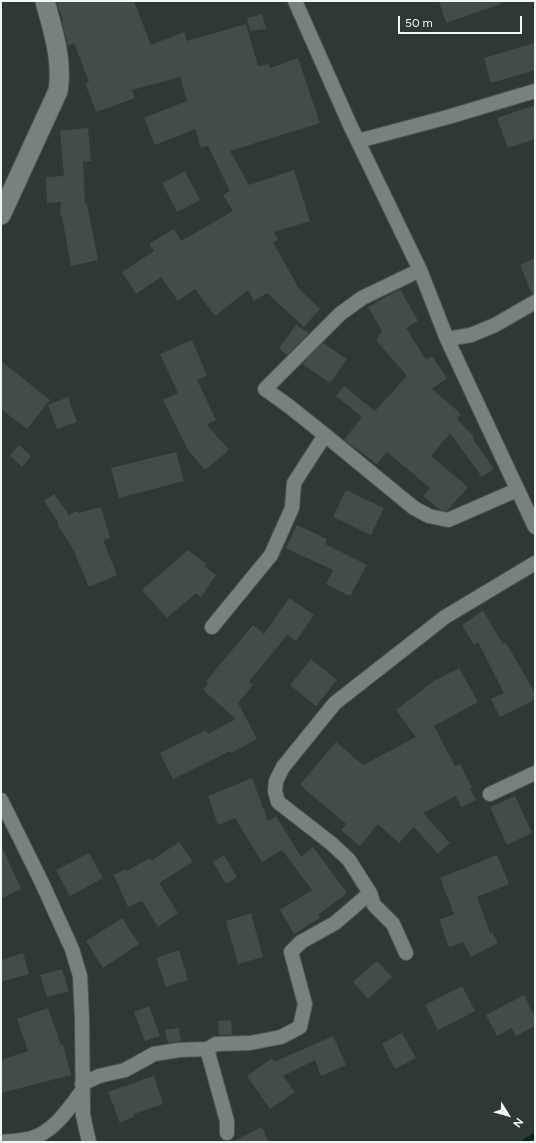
<!DOCTYPE html>
<style>
body{margin:0}
#map{position:relative;width:536px;height:1143px;overflow:hidden;background:#2e3836;font-family:Figtree,sans-serif}
canvas{display:block}
.frame{position:absolute;inset:0;border:2px solid #f0f6f4;pointer-events:none}
.north{position:absolute;left:488px;top:1095px;width:40px;height:40px;-webkit-text-stroke:3px #2e3836;paint-order:stroke;rotate:127deg;font-size:11px;font-weight:700;line-height:16px;text-align:center;color:#f0f6f4}
.north::after{content:'';display:block;margin:auto;width:14px;height:18px;background:#f0f6f4;clip-path:polygon(50% 0,100% 100%,50% 72%,0 100%)}
.scale{position:absolute;left:398px;top:16px;width:124px;height:18px;box-sizing:border-box;border:2px solid #f0f6f4;border-top:0;padding-left:5px;font-size:12px;line-height:14px;white-space:nowrap;color:#f0f6f4;-webkit-text-stroke:3px #2e3836;paint-order:stroke}
</style>
<div id="map">
<canvas width="536" height="1143"></canvas>
<div class="frame"></div>
<div class="north">N</div>
<div class="scale">50 m</div>
</div>
<script>
const ctx = document.querySelector('canvas').getContext('2d');
ctx.lineJoin = 'round';
function stroke(path, color, width, dash) {
  ctx.strokeStyle = color;
  ctx.lineWidth = width;
  ctx.lineCap = dash ? 'butt' : 'round';
  ctx.setLineDash(dash || []);
  ctx.stroke(path);
}
function paint(path, color) {
  ctx.fillStyle = color;
  ctx.fill(path, 'evenodd');
}
const stream = new Path2D(`
 M524,1142L535,1135`);
const building = new Path2D(`
 M56,1H134L151,45L184,32L187,41L246,24L258,66L269,64L270,68L298,58L320,123L230,151L249,185L294,170L310,221L274,232L278,240L273,242L299,289L320,309L304,327L267,293L254,301L248,290L215,316L195,289L178,301L161,277L136,294L122,272L154,251L149,244L174,229L181,241L233,211L223,195L230,191L208,146L201,148L195,129L155,145L144,118L187,101L180,77L132,90L135,98L96,112L85,83L89,82L74,43L68,46L62,21L63,20Z
 M439,1H503V3L446,23Z
 M262,14L266,29L250,31L247,18Z
 M535,43V70L491,83L484,58Z
 M535,105V139L508,148L497,118Z
 M88,128L91,161L83,162L85,204H87L98,260L71,266L62,217L60,216L61,202L47,203L46,177L64,176L60,131Z
 M185,171L200,200L177,212L162,183Z
 M535,258V294H532L520,265Z
 M400,289L418,321L406,328L426,360L432,356L447,378L432,389L461,414L457,419L474,437L473,439L494,469L482,477L450,433L431,456L468,487L447,511L440,510L423,496L430,488L387,452L377,464L344,440L362,417L336,396L344,386L375,411L407,376L376,340L382,331L368,307Z
 M296,325L309,333L287,355L279,348Z
 M192,340L207,376L197,380L216,420L207,425L229,450L205,470L188,450L163,400L178,393L160,354Z
 M323,343L347,359L330,383L302,364Z
 M1,361L50,400L27,429L1,409Z
 M68,397L77,422L57,429L48,405Z
 M19,445L31,456L22,467L10,455Z
 M176,452L184,481L119,498L111,468Z
 M346,490L384,508L371,535L333,517Z
 M54,494L69,515L76,511L78,513L101,507L110,538L103,540L117,575L89,587L74,551L57,523L58,522L44,501Z
 M297,525L327,539L325,544L367,565L350,596L326,584L333,570L286,548Z
 M188,550L206,564L204,566L216,575L201,597L196,593L167,618L142,590Z
 M289,598L314,615L296,641L287,635L249,682L253,685L238,703L257,739L231,753L230,751L173,779L160,753L206,730L208,734L236,719L203,690L208,683L206,681L253,625L264,634Z
 M483,611L503,644L506,643L535,693V700L500,717L491,699L504,693L478,642L474,645L462,625Z
 M311,659L337,680L316,706L290,685Z
 M459,668L478,702L434,726L455,766L460,764L472,788L470,789L476,800L461,807L456,796L423,813L450,843L438,854L414,827L399,843L378,824L360,846L341,830L346,824L300,785L336,742L363,765L416,737L396,710L434,681Z
 M252,778L268,821L276,816L301,857L313,847L347,893L318,915L320,918L294,934L280,910L312,890L282,850L262,862L235,818L218,825L208,796Z
 M515,796L532,833L507,845L490,807Z
 M179,842L193,862L159,883L178,913L158,927L142,901L128,907L114,875L126,869L127,871L150,858L151,861Z
 M1,845L21,889L1,899Z
 M89,853L103,878L70,896L56,870Z
 M224,855L237,877L226,884L213,862Z
 M497,855L509,884L477,897L490,933L492,932L498,943L471,957L463,942L449,947L439,920L454,914L440,878Z
 M251,913L263,957L238,964L226,921Z
 M122,918L139,944L103,968L86,941Z
 M179,950L188,980L166,987L156,958Z
 M23,953L29,974L1,982V960Z
 M377,961L392,977L368,999L353,982Z
 M62,969L69,991L47,997L40,975Z
 M462,986L475,1011L438,1030L425,1005Z
 M524,995L535,1017V1026L516,1036L512,1028L497,1036L486,1015Z
 M149,1006L160,1036L145,1041L134,1012Z
 M48,1008L61,1045L63,1044L71,1075L1,1093V1060L28,1051L17,1019Z
 M231,1020L232,1035H219L218,1021Z
 M179,1028L181,1041L168,1043L165,1030Z
 M402,1033L416,1058L395,1069L382,1044Z
 M333,1036L346,1065L321,1076L315,1060L283,1076L295,1092L270,1109L247,1076L272,1058L274,1062Z
 M154,1076L163,1104L134,1114L135,1116L120,1123L108,1092Z
 M262,1127L269,1142H231Z`);
const street = new Path2D(`
 M295,1L350,125L420,270L447,339L535,527
 M358,141L448,117L535,91
 M447,339L471,335L495,325L535,302
 M325,435L290,407L265,389L340,314L362,298L420,270
 M212,627L271,555L292,508L294,483L325,435L414,508L429,516L448,520L517,490
 M490,794L535,773
 M1,800L42,883L72,949L80,976L82,1019L83,1115L89,1142
 M406,953L393,924L374,905L370,893L349,860L332,844L278,802L275,791L276,781L283,767L335,703L445,617L535,563
 M207,1049L227,1121V1133
 M82,1084L99,1076L125,1070L154,1054L179,1050L207,1049L216,1044L250,1043L281,1037L300,1027L305,1004L291,952L301,942L335,923L370,893
 M1,1142C12,1141 25,1141 35,1137C56,1129 69,1108 82,1091`);
const secondary = new Path2D(`
 M1,215L58,91C63,60 53,31 45,1`);
stroke(stream, '#002620', 5);
paint(building, '#424d4b');
stroke(street, '#4f5755', 16);
stroke(secondary, '#4f5755', 21);
stroke(street, '#778280', 14);
stroke(secondary, '#778280', 19);
</script>
